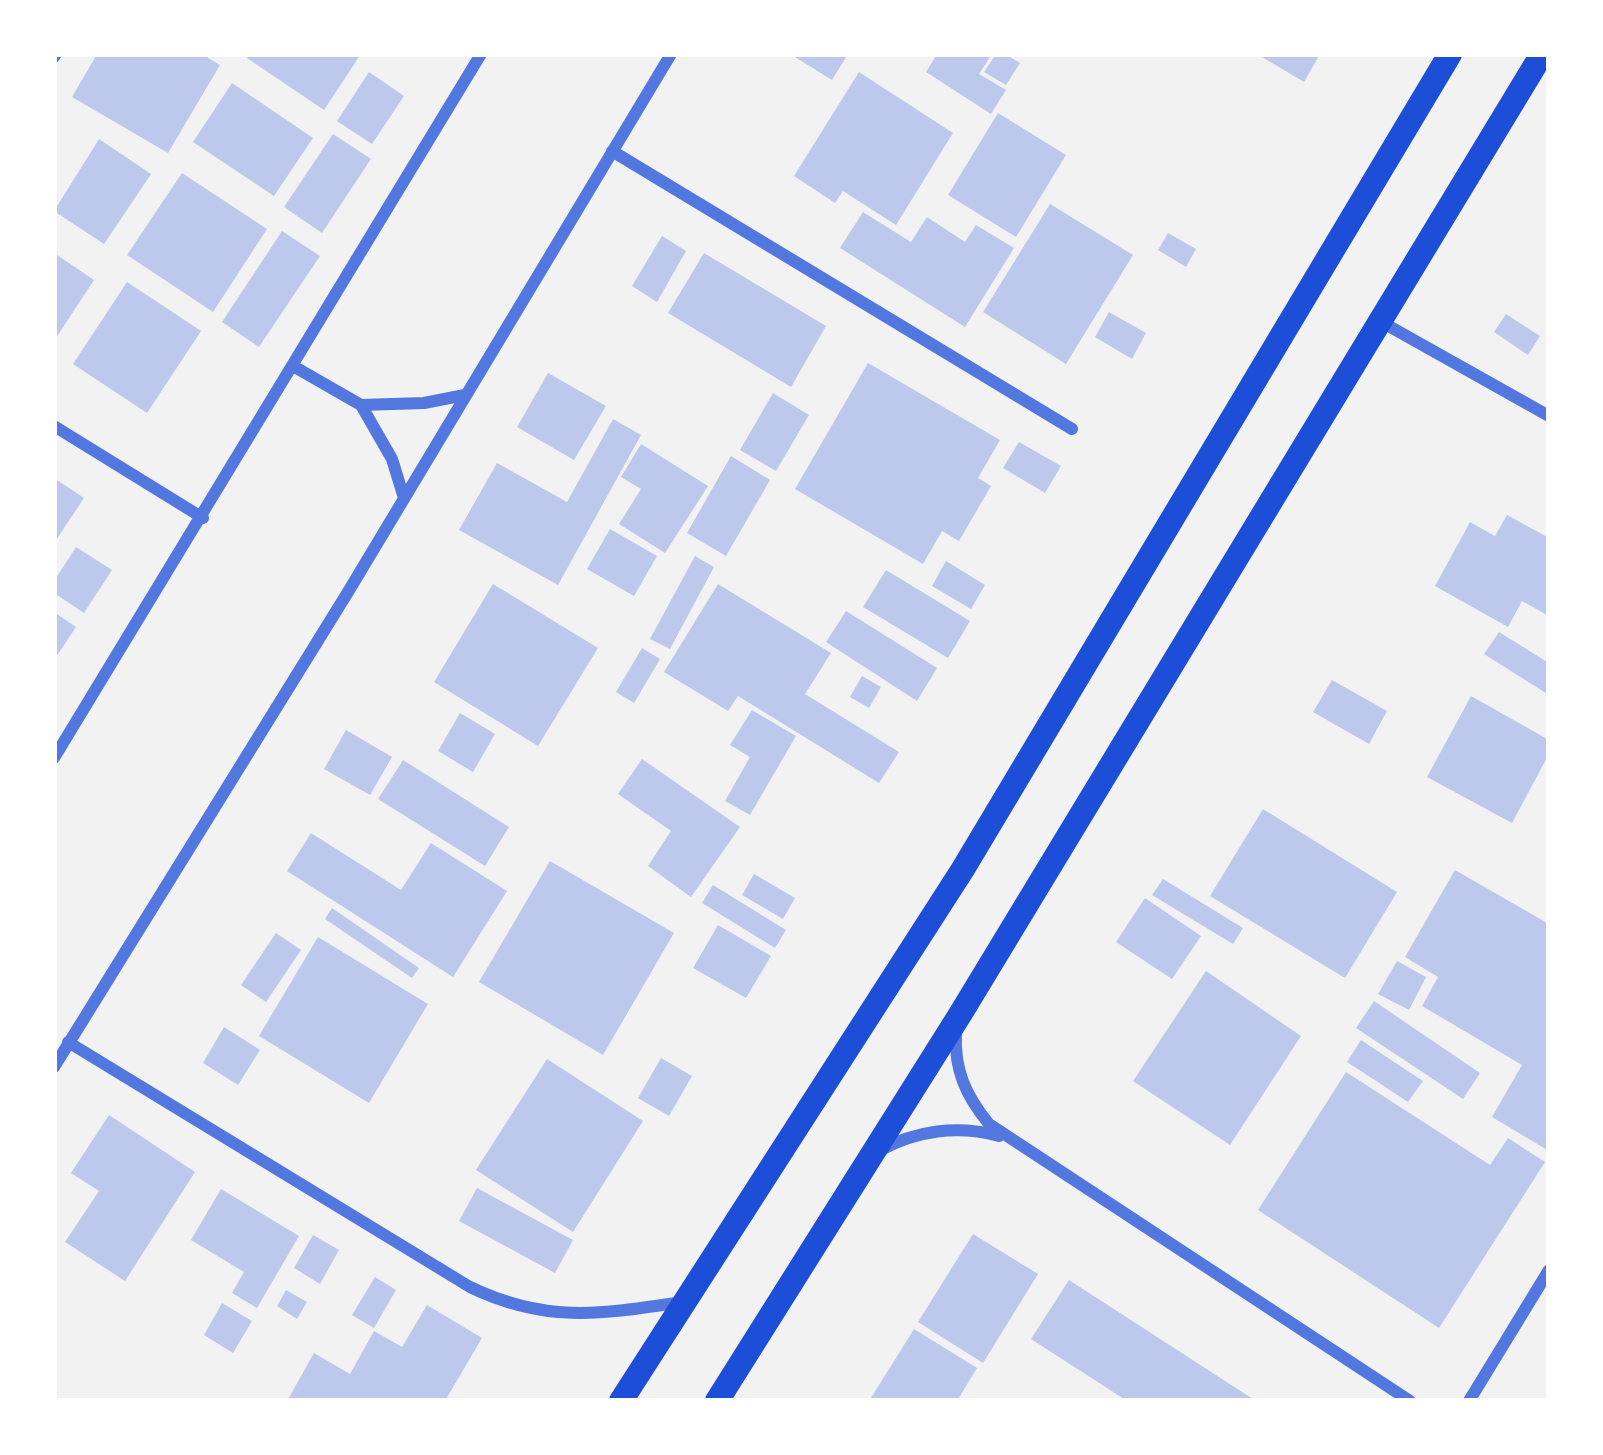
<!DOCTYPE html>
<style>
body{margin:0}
#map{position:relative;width:1603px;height:1455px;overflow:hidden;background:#f2f2f2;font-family:"Golos Text",sans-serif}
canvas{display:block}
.frame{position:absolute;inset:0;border:57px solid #fff;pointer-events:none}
</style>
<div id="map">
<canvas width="1603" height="1455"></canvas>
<div class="frame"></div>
</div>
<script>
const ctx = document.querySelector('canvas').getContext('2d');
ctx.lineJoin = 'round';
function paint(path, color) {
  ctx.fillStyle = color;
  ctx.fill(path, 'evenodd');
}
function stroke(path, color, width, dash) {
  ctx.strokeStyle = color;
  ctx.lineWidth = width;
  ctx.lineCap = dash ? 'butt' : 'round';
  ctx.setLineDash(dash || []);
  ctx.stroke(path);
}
const building = new Path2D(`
 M97,54H202L220,65L168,153L72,97Z
 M249,54H361L324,110L247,58Z
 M790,54H848L832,80Z
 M937,54H992L979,74L1006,90L991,114L926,72Z
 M996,54H1005L1020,63L1006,85L984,72Z
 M1257,54H1320L1304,82Z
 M369,72L404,96L372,144L337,121Z
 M859,72L953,133L896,225L843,191L835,203L794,176Z
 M232,83L313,138L274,196L193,142Z
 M998,113L1066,155L1016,237L948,195Z
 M333,134L371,159L322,233L284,207Z
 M99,139L151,174L104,244L54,211Z
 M182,173L267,229L213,312L127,255Z
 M1050,204L1133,255L1066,364L983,312Z
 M863,212L911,242L927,217L965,242L976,225L1014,248L965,327L840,248Z
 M282,231L320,256L259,347L222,322Z
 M1168,233L1196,249L1186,267L1158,250Z
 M662,236L686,251L657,302L632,286Z
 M54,253L94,280L54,341Z
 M704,253L826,326L791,387L668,313Z
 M127,282L201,331L147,413L73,364Z
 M1109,312L1146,333L1132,359L1095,337Z
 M1506,314L1540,336L1528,355L1494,332Z
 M868,363L1000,440L978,478L991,486L959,541L942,531L923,564L795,489Z
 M548,373L606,406L574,460L517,427Z
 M773,393L809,415L776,471L740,450Z
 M613,419L641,435L558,585L459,530L497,463L567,502Z
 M1019,442L1061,466L1045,493L1003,468Z
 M641,444L708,486L665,553L619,524L641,489L621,477Z
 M731,456L770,480L726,556L687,533Z
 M54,478L84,498L54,543Z
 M1507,515L1549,538V616L1522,601L1508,627L1435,586L1470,522L1495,536Z
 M610,529L657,556L634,596L587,569Z
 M76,547L112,570L84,613L54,593V581Z
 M695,556L714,567L670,649L650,639Z
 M946,561L985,585L971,609L932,586Z
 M886,570L970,621L948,658L863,607Z
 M493,584L598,648L538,746L434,682Z
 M718,584L831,653L805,694L899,752L879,783L738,696L728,711L664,672Z
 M846,611L937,668L917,701L826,642Z
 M54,612L76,627L54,660Z
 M1499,632L1549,663V695L1484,654Z
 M642,648L660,659L634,703L616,692Z
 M862,676L881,687L869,708L850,697Z
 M1332,680L1387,711L1369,744L1313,712Z
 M1471,696L1549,740V754L1512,823L1427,777Z
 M752,710L796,736L750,815L725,801L750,757L730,745Z
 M460,713L495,734L473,772L438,751Z
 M346,730L392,757L370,795L324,769Z
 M642,759L740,827L691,897L648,866L671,831L618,794Z
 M403,760L509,827L485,866L378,799Z
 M1263,809L1397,892L1345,978L1210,896Z
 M311,833L401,890L431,843L507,891L453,977L287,871Z
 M550,861L674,933L603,1055L479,982Z
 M1455,870L1549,924V1151L1492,1117L1522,1065L1422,1006L1438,977L1405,957Z
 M754,874L795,898L783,919L742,895Z
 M1163,879L1243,928L1233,944L1152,895Z
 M713,885L786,930L775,948L702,903Z
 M1145,898L1201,936L1172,979L1116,942Z
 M332,908L419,968L412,978L325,919Z
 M718,925L771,956L746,998L693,968Z
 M276,933L301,950L266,1002L241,985Z
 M318,937L428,1004L369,1103L259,1036Z
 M1397,961L1426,977L1409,1010L1378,994Z
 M1206,971L1301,1036L1230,1145L1133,1081Z
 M1374,1001L1480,1073L1463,1099L1356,1028Z
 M224,1027L260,1050L238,1085L203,1063Z
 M1361,1040L1423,1081L1408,1102L1347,1062Z
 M661,1058L692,1076L669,1116L638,1098Z
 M547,1059L643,1121L573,1232L476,1170Z
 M1346,1072L1490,1165L1508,1138L1545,1162L1439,1328L1258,1210Z
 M109,1115L195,1172L125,1281L65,1242L99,1191L71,1173Z
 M477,1188L573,1240L555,1273L459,1221Z
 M221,1189L299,1236L257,1308L232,1293L244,1272L191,1240Z
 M973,1234L1038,1274L983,1363L918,1322Z
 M313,1235L339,1250L320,1284L294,1268Z
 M375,1277L396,1290L374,1328L352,1315Z
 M1069,1280L1256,1401H1127L1031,1339Z
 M286,1290L307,1302L297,1319L277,1306Z
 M222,1303L252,1321L233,1353L204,1335Z
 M427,1305L482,1338L445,1401H287L314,1353L350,1374L374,1331L402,1347Z
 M914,1329L977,1368L957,1401H869Z`);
const minor = new Path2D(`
 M54,57L56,54
 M612,151L1072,429
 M1378,320L1549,416
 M293,366L361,405L392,459L404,498
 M361,405L424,403L465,395
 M54,426L203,518
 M54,758L481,54
 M956,1033C954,1070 966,1096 989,1124L1410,1401
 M68,1042L470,1287C547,1324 602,1314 683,1302
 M54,1067L348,592L671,54
 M879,1151C916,1130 958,1125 999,1136
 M1469,1401L1549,1270`);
const secondary = new Path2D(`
 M621,1401L963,869L1450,54
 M717,1401L961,1013L1542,54`);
paint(building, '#bdc9ec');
stroke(minor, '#5277de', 12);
stroke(secondary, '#1d4ed8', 24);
</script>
